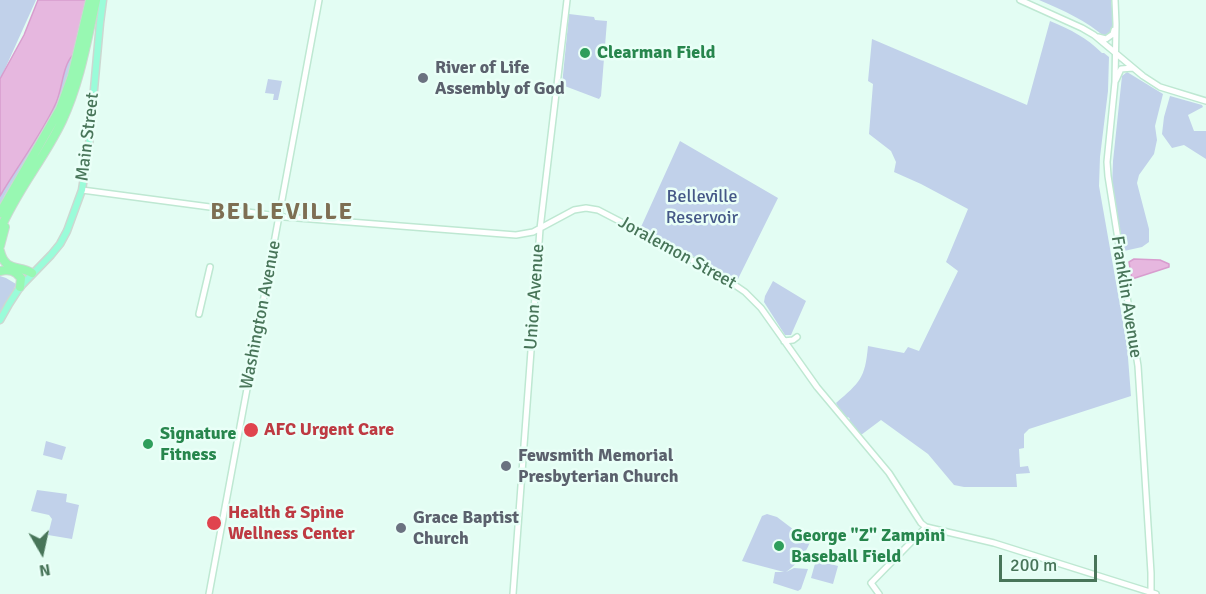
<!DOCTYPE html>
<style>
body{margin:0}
#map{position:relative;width:1206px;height:594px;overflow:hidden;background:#e3fdf3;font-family:Signika,sans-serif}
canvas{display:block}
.north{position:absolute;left:12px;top:522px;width:60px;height:60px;-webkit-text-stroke:4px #e9fff7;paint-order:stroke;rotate:171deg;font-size:16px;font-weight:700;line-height:24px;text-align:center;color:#487559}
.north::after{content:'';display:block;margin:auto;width:21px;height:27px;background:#487559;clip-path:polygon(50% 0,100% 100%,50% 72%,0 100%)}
.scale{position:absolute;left:999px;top:555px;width:98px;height:27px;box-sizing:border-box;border:3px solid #487559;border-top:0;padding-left:8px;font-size:18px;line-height:21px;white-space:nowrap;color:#487559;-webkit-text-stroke:4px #e9fff7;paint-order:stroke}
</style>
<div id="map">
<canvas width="1206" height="594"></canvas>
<div class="north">N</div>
<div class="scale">200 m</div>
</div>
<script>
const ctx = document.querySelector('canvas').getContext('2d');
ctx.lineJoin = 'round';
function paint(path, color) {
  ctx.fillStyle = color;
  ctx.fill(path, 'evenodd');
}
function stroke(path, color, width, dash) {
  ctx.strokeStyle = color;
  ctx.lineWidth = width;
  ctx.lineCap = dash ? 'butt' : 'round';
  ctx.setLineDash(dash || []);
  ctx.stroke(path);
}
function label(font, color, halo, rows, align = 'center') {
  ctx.font = font + ' Signika,sans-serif';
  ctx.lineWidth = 5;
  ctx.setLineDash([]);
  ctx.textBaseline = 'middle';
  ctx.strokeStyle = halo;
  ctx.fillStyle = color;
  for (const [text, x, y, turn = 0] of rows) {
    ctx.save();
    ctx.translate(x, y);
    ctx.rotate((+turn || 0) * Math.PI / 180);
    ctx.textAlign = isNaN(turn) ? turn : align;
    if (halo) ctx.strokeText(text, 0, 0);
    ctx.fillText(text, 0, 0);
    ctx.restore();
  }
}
const green = new Path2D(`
 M0,0H36L0,80Z
 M1039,0H1111L1113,17L1112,35L1106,38C1086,20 1064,11 1039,0Z
 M569,14L594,17L595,20L607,21L601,96L599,99L562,85Z
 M1050,21C1071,30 1086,37 1102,53H1104L1109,57L1108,91L1100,157L1099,186L1127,345L1131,396L1029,429L1024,434V448L1019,449L1020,467L1028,466L1030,473L1016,474L1017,487H964L954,485L928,454L881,420L861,435L847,421L850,419L848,417L845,419L836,403C860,382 865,379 868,346L904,353L908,347L919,351L958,271L946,262L968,209L921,184L894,172L896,162L891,151L869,134L873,84L868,81L872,39L1027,105Z
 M73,55C64,111 27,155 0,204V196L2,192C20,163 42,135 56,103C62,90 63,64 73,55Z
 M1127,72L1163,94L1155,126L1157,140L1154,154L1139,175L1137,183L1149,229V242L1142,247L1124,251L1112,186L1113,161L1122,76Z
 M268,79L282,81L278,100H273L274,94L265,93Z
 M1170,96L1202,105L1203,107L1188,115L1194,131H1206V159L1184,145L1172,148L1162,134L1164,117Z
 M680,141L778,198L737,281L641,227Z
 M0,276L6,278L16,284L11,296L0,319Z
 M773,281L806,301L791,335H785L764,302L765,296Z
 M46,441L66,447L62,460L43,455Z
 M37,490L67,494L66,502L79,505L72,539L48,535L52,519L49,515L31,511Z
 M767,514L777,517L810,542C805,555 797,564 786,572L794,568L808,569L801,589L798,591L773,583L775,572H784L742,561L762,516Z
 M816,560L838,566L833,584L811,578Z`);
const water = new Path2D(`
 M38,0H86L73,55C63,64 62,90 56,103C41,136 18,165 0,196V79L24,35Z
 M1134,259L1160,260L1169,264V267L1132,279L1129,262Z`);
const secondary = new Path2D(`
 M1020,0L1082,28L1094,35L1143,76L1160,87L1206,101
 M1115,0L1116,24L1115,82L1107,162L1108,176L1138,366L1151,573V594
 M1098,37L1106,39L1113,34L1114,30
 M1116,80L1121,69L1133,68
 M82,190L285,217L516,235L533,232L574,210L586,208L598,210L652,238L726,279L745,292L761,308L817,387L889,473L921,523L926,527L994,543L1156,594
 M199,314L210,267
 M784,341L793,340L797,337
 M209,594L319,0
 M513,594L540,229L567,0
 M879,594L871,583L926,527`);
const primary = new Path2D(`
 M0,320L9,304L20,287L51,255L60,244L67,231L82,190L89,145L100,23L103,0`);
const highway = new Path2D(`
 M0,213L60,109L72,76L90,0
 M0,230C16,191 44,159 62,121C80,83 87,40 96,0
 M0,246L5,227
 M0,251C5,272 18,265 32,273
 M10,270L16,273L21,278L20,287
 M0,271L6,270L13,271`);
const markers = [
 [585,53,6,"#2e9e5b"],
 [423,78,6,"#6b7280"],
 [251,430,8,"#e0444e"],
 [148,444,6,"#2e9e5b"],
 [506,466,6,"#6b7280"],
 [214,523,8,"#e0444e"],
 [401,528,6,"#6b7280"],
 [779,546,6,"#2e9e5b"]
];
const leisureNames = [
 ["Clearman Field",597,53],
 ["Signature",160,434],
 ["Fitness",160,455],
 ["George \"Z\" Zampini",791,536],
 ["Baseball Field",791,557]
];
const worshipNames = [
 ["River of Life",435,68],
 ["Assembly of God",435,89],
 ["Fewsmith Memorial",518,456],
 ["Presbyterian Church",518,477],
 ["Grace Baptist",413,518],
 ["Church",413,539]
];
const streetNames = [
 ["Main Street",88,137,-83],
 ["Joralemon Street",677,253,29],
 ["Union Avenue",535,297,-86],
 ["Franklin Avenue",1126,297,81],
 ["Washington Avenue",261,315,-79]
];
const parkNames = [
 ["Belleville",702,197],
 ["Reservoir",702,218]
];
const healthNames = [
 ["AFC Urgent Care",264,430],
 ["Health & Spine",228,513],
 ["Wellness Center",228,534]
];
const districtNames = [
 ["BELLEVILLE",282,213]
];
paint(green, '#c1d1ea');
paint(water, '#e6b7df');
stroke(water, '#d89dce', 1.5);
stroke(secondary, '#bee8d2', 8);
stroke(primary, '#ccd8d1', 9);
stroke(highway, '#ccd8d1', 10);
stroke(secondary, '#fff', 5);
stroke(primary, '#9afcd9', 6);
stroke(highway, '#98f8b2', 8);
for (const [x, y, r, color] of markers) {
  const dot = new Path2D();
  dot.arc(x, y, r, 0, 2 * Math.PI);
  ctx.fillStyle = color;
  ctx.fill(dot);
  stroke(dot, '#e9fff7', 2);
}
label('bold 18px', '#27864d', '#e9fff7', leisureNames, 'left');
label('bold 18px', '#5b616d', '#e9fff7', worshipNames, 'left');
label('18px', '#487559', '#e9fff7', streetNames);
label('18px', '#455887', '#e9fff7', parkNames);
label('bold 18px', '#be3a42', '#e9fff7', healthNames, 'left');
ctx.letterSpacing = '1.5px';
label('bold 24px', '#7e6f53', '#e9fff7', districtNames);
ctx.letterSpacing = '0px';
</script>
